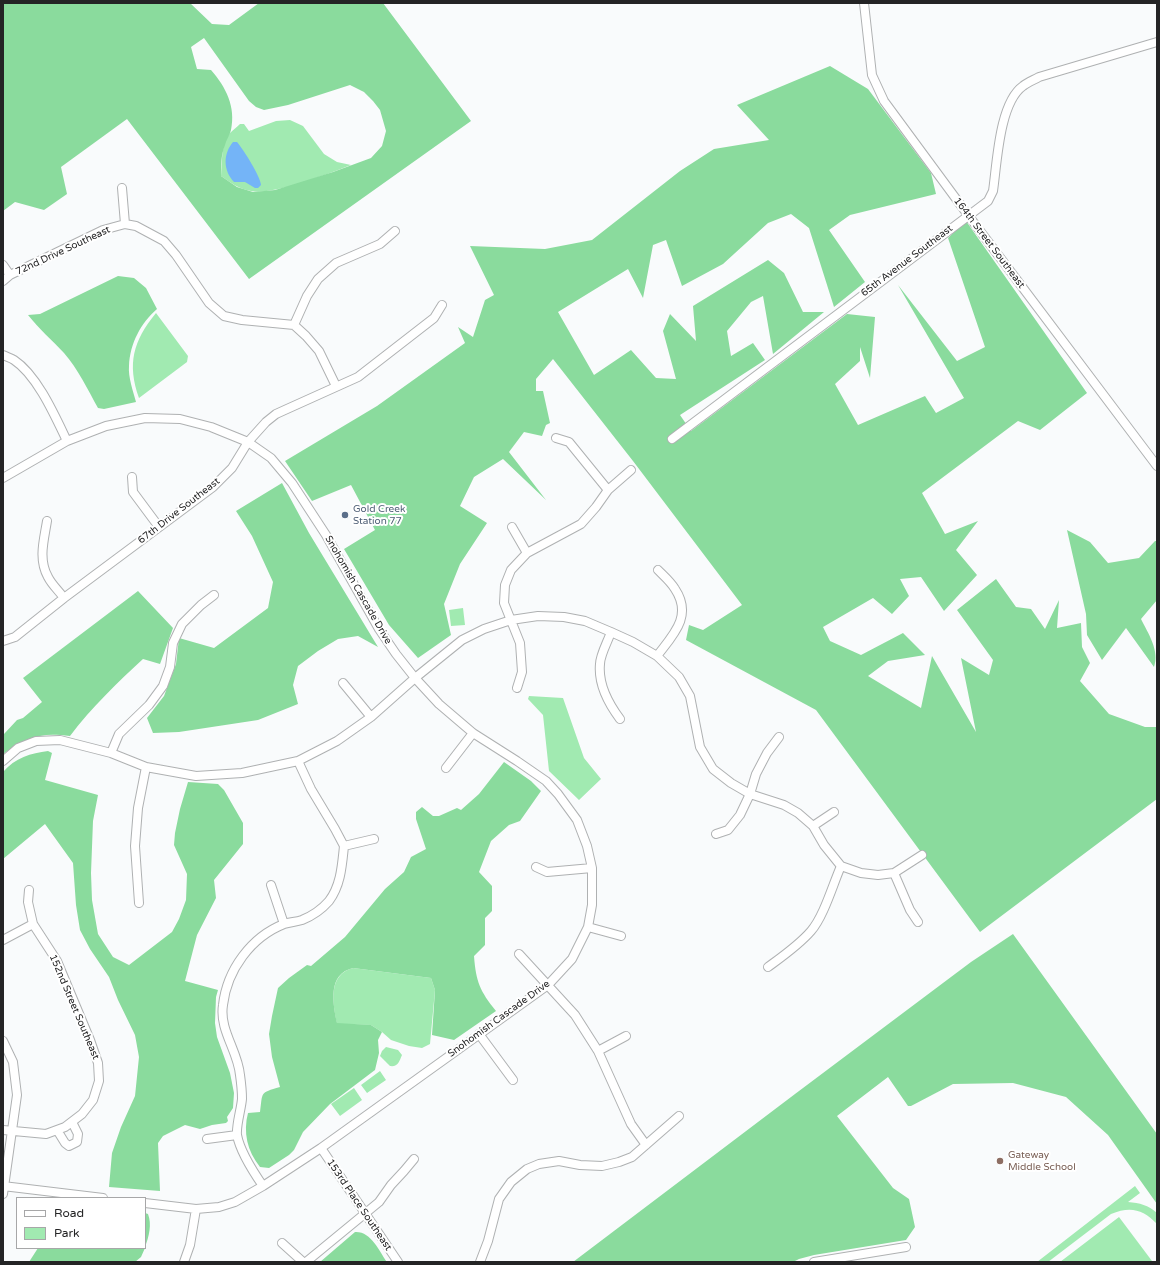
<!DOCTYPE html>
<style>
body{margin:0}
#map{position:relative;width:1160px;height:1265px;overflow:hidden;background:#f9fbfc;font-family:"Varela Round",sans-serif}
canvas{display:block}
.frame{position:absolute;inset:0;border:4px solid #242425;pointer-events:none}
.legend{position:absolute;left:16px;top:1197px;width:130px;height:52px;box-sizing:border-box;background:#fff;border:1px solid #a7a7a8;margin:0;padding:5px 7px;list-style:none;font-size:12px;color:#242425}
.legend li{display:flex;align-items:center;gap:8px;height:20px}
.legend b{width:20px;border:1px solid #a7a7a8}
</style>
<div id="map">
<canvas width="1160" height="1265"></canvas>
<div class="frame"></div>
<ul class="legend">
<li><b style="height:5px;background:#fff"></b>Road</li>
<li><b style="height:11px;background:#a1eab1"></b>Park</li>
</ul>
</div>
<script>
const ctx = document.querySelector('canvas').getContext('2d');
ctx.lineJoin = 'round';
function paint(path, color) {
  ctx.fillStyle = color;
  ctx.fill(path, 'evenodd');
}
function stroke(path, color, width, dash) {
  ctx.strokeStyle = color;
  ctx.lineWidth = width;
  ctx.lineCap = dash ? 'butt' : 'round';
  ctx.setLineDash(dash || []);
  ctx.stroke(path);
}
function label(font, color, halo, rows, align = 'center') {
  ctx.font = font + ' "Varela Round",sans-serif';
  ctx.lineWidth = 4;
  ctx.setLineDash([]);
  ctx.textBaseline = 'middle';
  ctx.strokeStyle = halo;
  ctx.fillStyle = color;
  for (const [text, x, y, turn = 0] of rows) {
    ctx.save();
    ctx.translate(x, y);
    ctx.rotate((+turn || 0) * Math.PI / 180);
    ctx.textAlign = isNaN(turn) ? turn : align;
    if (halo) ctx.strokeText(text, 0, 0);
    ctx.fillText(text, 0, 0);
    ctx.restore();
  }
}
const green = new Path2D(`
 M290,120L303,126L324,154L337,162L351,165C330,173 272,196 251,191C239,189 231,183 221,176C222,162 221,144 230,133C233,130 237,127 240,124H244L249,131L276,121Z
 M156,313L188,356L187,362L139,398C127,364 133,341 156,313Z
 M463,608L465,625L451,626L449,610Z
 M529,696L563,698L584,758L601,779L579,800L549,771L543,715L528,699Z
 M353,968L431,978L435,990L430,1044L422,1048L409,1046L391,1040L382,1032L371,1025L337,1024C333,1004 327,975 353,968Z
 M386,1047L398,1050L402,1055C399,1062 398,1067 390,1066L380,1056L382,1051Z
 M380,1071L386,1080L367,1093L361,1085Z
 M354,1088L362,1100L340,1116L331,1104Z
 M1135,1186L1140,1193L1128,1202C1140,1203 1148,1205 1157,1213V1224C1143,1209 1130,1206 1111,1214L1048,1262H1037Z
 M1119,1217L1152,1261L1060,1262Z`);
const forest = new Path2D(`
 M3,3H190L212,24L229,25L259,3H383L471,121L249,279L127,119L61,167L67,194L44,210L15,202L3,211ZM204,38L249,101L256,107L264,110L288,105L350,85L364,92L373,101L380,110L386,131L382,146L371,158L333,172L275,190L253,192L237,187L221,176C221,165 221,155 225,145C226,140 230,135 231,130C236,107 226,87 211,70L197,69L191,47Z
 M830,66L868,89L931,173L936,194L850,215L829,230L865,282L834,307L809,228L791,214L768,223L723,264L682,286L666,240L653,245L643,298L628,269L558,312L594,375L631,350L656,378L676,379L663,331L670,314L696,341L693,306L768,260L784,273L803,312H824L773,354L763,296L751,302L727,331L731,356L753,343L765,360L680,415L691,431L847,314L875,317L870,378L860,347V361L835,384L858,425L925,396L936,413L964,398L898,285L957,361L985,347L948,238L966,221L1087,393L1040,430L1018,421L922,493L945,534L978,521L956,550L977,575L944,611L921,577L900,579L909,596L892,614L873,598L823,627L830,641L861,655L903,633L925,655L888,661L868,676L921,708L932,656L976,732L961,658L989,675L993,660L957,610L996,579L1016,607L1031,609L1045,629L1059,600L1057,628L1081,623L1082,647L1090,663L1080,681L1109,714L1145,727H1157V799L980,932L816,710L686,640L689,625L703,630L742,605L633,461L553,359L536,379V391H543L550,423L546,425L542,436L524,432L509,452L546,500L503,459L474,477L460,506L487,523L460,564L444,604L451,635L418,658L389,625L344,549L375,530L351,485L312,501L285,461L377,406L465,343L458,327L473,337L485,300L494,295L470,246L545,249L592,240L680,171L714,149L769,140L737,105Z
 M118,276L134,278L146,288L157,309C141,323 130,343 129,366C128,377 133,391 136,402L104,409L98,408C88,390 78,369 64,353C52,340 39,329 28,315L40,314Z
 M282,483L309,533L378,647L358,636L338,639L318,651L298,666L293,685L298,704L258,720L179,732L153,733L147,718L164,696L176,664L179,638L214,648L268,608L273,582L252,536L236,511Z
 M1067,530L1090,542L1108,563L1139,558L1155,541H1157V600L1141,619C1148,633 1160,651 1154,667L1126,628L1102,660L1087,635L1086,614Z
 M138,591L173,628L160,664L143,659C117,683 92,707 70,736C40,732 28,737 3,754V736L4,734L17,720L23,718L42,702L23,678Z
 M48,751L52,753L45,780L98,795L93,821L91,873L92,900L98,934L113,957L129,965L172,932L179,919L186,900L187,874L174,845L175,833L180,809L188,782L218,784L224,790L243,823V844L214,880L216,898L197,935L185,981L218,990L216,997L215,1023L217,1037L230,1073L234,1093L233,1108L227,1117L228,1121L226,1123L212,1125L200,1129L185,1125L163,1136L158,1143L160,1191L109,1187L112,1153L121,1127L135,1096L139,1057L135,1035L118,1000L109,977L90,949L80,930L76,905L73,863L45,824L3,859V772C15,758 31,753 48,751Z
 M504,762L531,781L541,791L520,821L509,825L491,841L479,872L492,886V911L485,918V945L474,956C476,982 480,991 496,1011L454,1040L432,1035L435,990L431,978L353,968C327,974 333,1004 337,1023L371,1025L382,1032L378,1040L379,1053L375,1070L330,1104L303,1132L294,1150L289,1155L269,1168L260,1167C247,1151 243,1132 248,1113L260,1112C263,1092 259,1093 280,1087L272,1057L269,1034L272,1016L278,988L289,978L307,965L311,966L345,937L385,889L404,872L411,857L426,849L416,819V812L422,807L433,816H439L457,808L461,810L479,794Z
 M1013,934L1157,1134V1204L1108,1135L1066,1097L1013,1083L953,1084L911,1106H908L888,1077L837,1116L893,1188L909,1199L915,1227L906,1240L814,1255L799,1259L793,1262H573L795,1094L971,962Z
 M145,1213L148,1214C152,1224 149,1237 145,1247Z
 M355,1232C371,1231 379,1251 387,1262H320Z
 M38,1248H145L141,1257L135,1262H29Z`);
const water = new Path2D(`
 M233,142H237C243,149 261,177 261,185L258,188H255L245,182H234C223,170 223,154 233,142Z`);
const minor = new Path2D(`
 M864,3L872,75L884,101L968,215L1157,466
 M122,188L125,224
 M3,265L10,275
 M3,281L10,275L103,230L125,224L136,226L164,241L176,255L209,303L224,316L242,320L294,325L306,336L319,351L336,386
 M294,325L307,296L318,279L336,263L380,244L395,231
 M3,355C7,357 11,358 14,360C37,375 55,416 67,441
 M556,438L569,442L608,490
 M672,439L988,201L993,191C997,164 999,103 1023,86C1028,82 1034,80 1039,77L1157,42
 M132,477L133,492L159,527
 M3,478L67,441L106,426L145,418L180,419L211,427L248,442L271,458L292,483L326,535L379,629L396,654L415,678L439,704L473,733L517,761L546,781L558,794L577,820L587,846L592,868V905L588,927L572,959L548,985L321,1148L263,1186L235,1202L219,1207L196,1209L145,1203
 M47,521C44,540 38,559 48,577C52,585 59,591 64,598
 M512,527L527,553
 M611,632C608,641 600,655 600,664C598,684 608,703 620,719
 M3,641L15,637L64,598L213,487L232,468L248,442L266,422L276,414L287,409L358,377L434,318L442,305
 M657,656C673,635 693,616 675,589C671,582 664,576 658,570
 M343,683L371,717
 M517,688L522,672L520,643L504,603L505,585L511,570L527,553L581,524L596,507L608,490L631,470
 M111,753L119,734L149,705L163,686L170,667L173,643L182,624L201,605L214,595
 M3,761L18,748L36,741L60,740L111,753L146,767L196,776L242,773L298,761L337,741L371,717L415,678L462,640L484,629L511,620L538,616L564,617L585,621L611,632L633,642L657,656L679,677L690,696L700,747L713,769L731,783L750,794L784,805L798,813L813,826L824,845L841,866L861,873L878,875L894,873L922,855
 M298,761L311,789L335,829L344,846
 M446,768L473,733
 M813,826L834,812
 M716,834L728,830L740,815L750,794L756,774L767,753L779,737
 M344,846L374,839
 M536,867L547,872L592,868
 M894,873L910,910L918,922
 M271,885L284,924
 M139,903L135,846L138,808L146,767
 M588,927L621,936
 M3,940L33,924
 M519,954L575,1015L598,1051L631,1124L646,1145
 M768,967C783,956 799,945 811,931C824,916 833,884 841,866
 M479,1034L513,1080
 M3,1041L13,1062L17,1095L3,1194
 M598,1051L626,1036
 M3,1130L46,1134L65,1127L82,1114L93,1100L99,1081L98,1063L90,1040L57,961L33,924L28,902L29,890
 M57,1130L65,1143L69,1146L77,1142L78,1134L72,1122
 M207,1139L237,1135
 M321,1148L398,1262
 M3,1186L103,1198
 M263,1186C254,1173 240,1151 237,1135C236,1125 241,1110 242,1099C242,1091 241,1082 240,1075C238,1051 219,1030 223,1005C227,970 251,937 284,924C290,922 296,922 302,920C312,916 322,909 329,901C341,885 342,865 344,846
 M282,1243L303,1262
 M184,1262L190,1245L196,1209
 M306,1262L379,1202L391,1185L404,1171L414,1159
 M480,1262L488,1241L499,1199L511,1182L527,1169L539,1164L559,1161L580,1165L602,1166L619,1162L632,1157L679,1116
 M814,1262L906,1247`);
const markers = [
 [345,515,4,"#5c6f8a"],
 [1000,1161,4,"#8d6e63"]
];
const streetNames = [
 ["164th Street Southeast",989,243,53],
 ["72nd Drive Southeast",63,251,-25],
 ["65th Avenue Southeast",907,261,-37],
 ["67th Drive Southeast",179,511,-38],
 ["Snohomish Cascade Drive",358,590,60],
 ["152nd Street Southeast",74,1007,67],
 ["Snohomish Cascade Drive",499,1019,-36],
 ["153rd Place Southeast",359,1205,56]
];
const serviceNames = [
 ["Gold Creek",353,509],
 ["Station 77",353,521]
];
const educationNames = [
 ["Gateway",1008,1155],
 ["Middle School",1008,1167]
];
paint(green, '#a1eab1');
paint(forest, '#8adb9d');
paint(water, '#74b4f7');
stroke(minor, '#afb1b2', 10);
stroke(minor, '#fff', 8);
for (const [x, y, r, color] of markers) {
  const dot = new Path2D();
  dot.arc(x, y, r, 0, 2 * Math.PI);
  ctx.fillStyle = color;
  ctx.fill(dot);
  stroke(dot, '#fff', 1.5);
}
label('10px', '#242425', '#fff', streetNames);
label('10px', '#4e5e75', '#fff', serviceNames, 'left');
label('10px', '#785e54', '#fff', educationNames, 'left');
</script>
